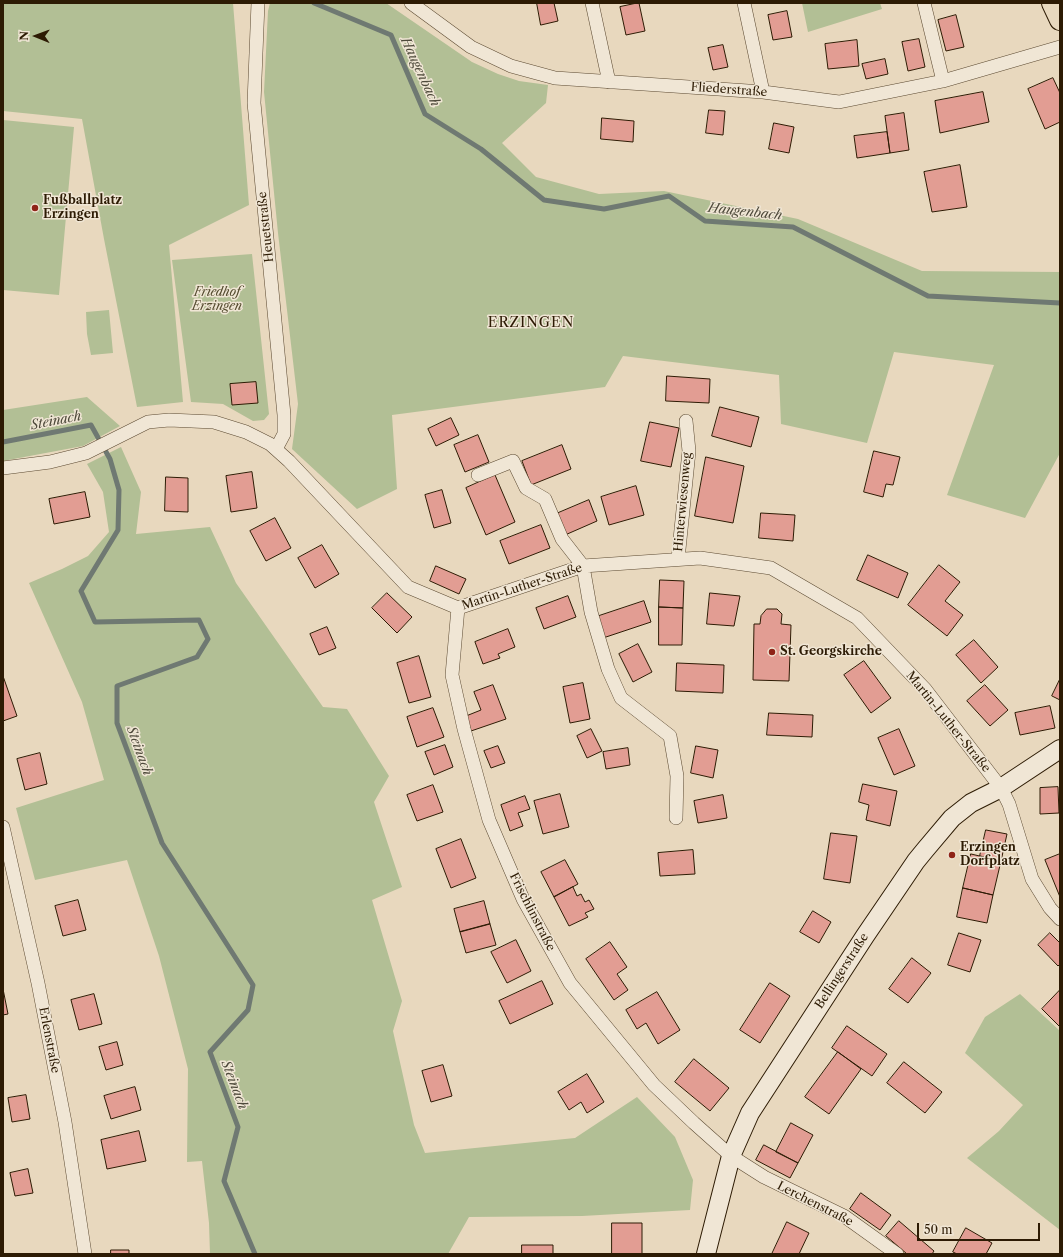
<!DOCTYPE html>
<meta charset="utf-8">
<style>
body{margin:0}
#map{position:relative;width:1063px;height:1257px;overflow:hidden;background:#e8d8be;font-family:"Libre Caslon Text",serif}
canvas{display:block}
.frame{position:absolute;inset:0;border:4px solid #2d1b04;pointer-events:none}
.north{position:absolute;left:16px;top:16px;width:40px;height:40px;-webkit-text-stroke:3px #f0e6d5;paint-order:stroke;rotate:271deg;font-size:11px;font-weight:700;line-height:16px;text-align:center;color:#2d1b04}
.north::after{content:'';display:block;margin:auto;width:14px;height:18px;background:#2d1b04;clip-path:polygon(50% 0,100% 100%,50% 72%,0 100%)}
.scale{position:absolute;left:917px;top:1223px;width:123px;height:18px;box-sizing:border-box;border:2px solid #2d1b04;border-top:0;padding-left:5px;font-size:12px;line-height:14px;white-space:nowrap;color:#2d1b04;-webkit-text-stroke:3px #f0e6d5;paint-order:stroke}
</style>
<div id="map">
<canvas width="1063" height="1257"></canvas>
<div class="frame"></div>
<div class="north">N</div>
<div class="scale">50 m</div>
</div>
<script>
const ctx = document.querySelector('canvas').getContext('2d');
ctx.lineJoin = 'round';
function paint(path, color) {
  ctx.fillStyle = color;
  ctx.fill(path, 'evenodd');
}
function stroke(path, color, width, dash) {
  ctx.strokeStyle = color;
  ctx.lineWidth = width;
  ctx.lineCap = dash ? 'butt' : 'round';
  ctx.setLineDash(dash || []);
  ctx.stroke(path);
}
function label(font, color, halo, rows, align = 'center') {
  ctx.font = font + ' "Libre Caslon Text",serif';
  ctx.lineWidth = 3;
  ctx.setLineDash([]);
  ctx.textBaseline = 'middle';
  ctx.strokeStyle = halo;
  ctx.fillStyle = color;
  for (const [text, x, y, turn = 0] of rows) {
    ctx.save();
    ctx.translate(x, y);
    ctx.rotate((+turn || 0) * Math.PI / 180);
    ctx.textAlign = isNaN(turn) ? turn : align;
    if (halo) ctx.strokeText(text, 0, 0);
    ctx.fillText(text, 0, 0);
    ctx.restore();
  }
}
const green = new Path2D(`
 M3,3H233L249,205L169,245L183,402L137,407L104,239L82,119L3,111Z
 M270,3H386L472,62L498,74L519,81L548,85L546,103L502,143L536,177L599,194L664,191L798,219L922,271L1060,272V453L1025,518L947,495L994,365L894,352L867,443L781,424L779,375L623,356L605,387L392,415L397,489L357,509L292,449L298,404L278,233L264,92L268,11Z
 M802,3H880L882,9L808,32Z
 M3,120L74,127L59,295L3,290Z
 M252,254L269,414L264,420L253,421L223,404L191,402L172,260Z
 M109,310L113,353L91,355L87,334L86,312Z
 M87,397L120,426L83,446L3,461V410Z
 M121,447L141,492L136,534L210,527L236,583L323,707L347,709L389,776L374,802L402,887L372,900L402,1001L393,1031L414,1125L425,1153L575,1138L637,1097L675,1137L693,1180L690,1210L582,1216L469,1217L448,1254H210L209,1223L202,1161L187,1162L188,1069L159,956L127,860L35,880L16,808L104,780L82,702L29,583L62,569L88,556L109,532L103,492L87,464Z
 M1020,994L1060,1031V1230L967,1158L999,1131L1023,1105L965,1053L985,1017Z`);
const stream = new Path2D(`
 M314,3L391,35L425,114L481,149L544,200L604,209L669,196L705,221L793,227L928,296L1060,303
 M3,442L91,425L110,459L119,490L118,530L81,591L95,622L199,620L208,639L197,657L117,686V723L162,843L253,985L248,1010L210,1052L238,1127L224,1181L255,1254`);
const building = new Path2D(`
 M537,3H554L558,21L541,25Z
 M639,3L645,31L626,35L620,7Z
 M787,11L792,37L773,40L768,15Z
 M956,15L964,47L946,51L938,20Z
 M919,39L925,67L908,71L902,42Z
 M857,40L859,66L828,69L825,44Z
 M723,45L728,67L713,70L708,48Z
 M885,59L888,74L866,79L862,64Z
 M1053,78L1060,93V122L1045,129L1028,89Z
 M983,92L989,122L940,133L935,101Z
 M709,110L725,111L723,135L706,133Z
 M904,113L909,150L890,153L885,116Z
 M602,118L634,121L633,142L601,139Z
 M774,123L794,127L789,153L769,149Z
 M887,132L890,153L857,158L854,136Z
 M960,165L967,207L932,212L924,172Z
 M667,376L710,379L709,403L666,401Z
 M256,382L258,403L232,405L230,384Z
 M720,407L759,417L751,447L712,436Z
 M451,418L459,435L436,446L428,429Z
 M650,422L679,428L671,467L641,461Z
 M478,435L489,462L465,472L454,445Z
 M562,445L571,469L531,485L522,461Z
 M874,451L900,457L893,485L886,484L883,497L864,492Z
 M706,457L744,466L733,523L695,516Z
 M252,472L257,508L231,512L226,476Z
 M495,475L515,522L486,535L466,488Z
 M166,477L188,478V512L165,511Z
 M636,486L644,515L609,525L601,497Z
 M442,490L451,523L434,528L425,495Z
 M85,492L90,517L54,524L49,499Z
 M589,500L597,521L565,535L556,514Z
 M761,513L795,515L793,541L759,538Z
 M275,518L291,548L266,561L250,531Z
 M541,525L550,548L509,564L500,541Z
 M322,545L339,574L315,588L298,558Z
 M868,555L908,573L898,598L857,580Z
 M939,565L960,582L945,601L963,615L947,636L908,605Z
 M436,566L466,579L459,594L430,581Z
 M660,580L684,581L683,608L659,607Z
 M387,593L412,617L397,633L372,608Z
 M710,593L740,596L734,626L707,624Z
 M568,596L576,617L544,629L536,608Z
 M644,601L651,622L603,638L596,617Z
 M659,607L683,608L682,645H659Z
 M767,609H777L782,614L781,624L791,625L789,681L753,680L754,624H760L761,616Z
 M327,627L336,648L319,655L310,634Z
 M508,629L515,647L498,654L500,658L483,664L475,642Z
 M974,640L998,667L981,683L956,655Z
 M638,644L652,672L633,682L619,654Z
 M419,656L431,697L409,703L397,663Z
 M864,661L891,698L871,713L844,675Z
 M677,663L724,665L723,693L676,691Z
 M3,676L17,716L3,721Z
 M1060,679V700L1052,696Z
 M583,683L590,719L570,723L563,687Z
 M493,685L506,719L471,731L466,716L481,710L474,692Z
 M985,685L1008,710L990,726L967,701Z
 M1050,706L1055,728L1020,735L1015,713Z
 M433,708L444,737L417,747L407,717Z
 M769,713L813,715L812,737L767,735Z
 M591,729L602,751L587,758L577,736Z
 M899,729L915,766L894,775L878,738Z
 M445,745L453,767L434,775L425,752Z
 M498,746L505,763L491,768L484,751Z
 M696,746L718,750L713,778L691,773Z
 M628,748L630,765L606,769L603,752Z
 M40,753L47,784L25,790L17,759Z
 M863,784L897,791L890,826L866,820L869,805L859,802Z
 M433,785L443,812L417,821L407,795Z
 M1058,787L1059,813L1040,814V788Z
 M560,794L569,827L543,834L534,801Z
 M723,795L727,818L698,823L694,801Z
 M525,796L530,809L518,813L523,826L510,831L501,805Z
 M986,830L1007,834L1001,861L980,856Z
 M831,833L857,836L850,883L824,879Z
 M461,839L476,878L451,888L436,849Z
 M693,850L695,874L660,876L658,853Z
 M971,854L1001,861L993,895L963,888Z
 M1060,854V897L1045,860Z
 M565,860L578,884L554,897L541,872Z
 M573,887L577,896L581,894L585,902L589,900L594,909L585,913L588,917L569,926L554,897Z
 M963,888L993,895L987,923L957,917Z
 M78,900L86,930L63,936L55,906Z
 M484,901L490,924L460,932L454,909Z
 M813,911L831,922L819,943L800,932Z
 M490,924L496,945L466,953L460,932Z
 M959,933L981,940L970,972L948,965Z
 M1050,933L1060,943V964L1058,966L1038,945Z
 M516,940L531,971L507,983L491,952Z
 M610,942L627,967L617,974L628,990L614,1000L586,959Z
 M912,958L931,973L908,1003L889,989Z
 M542,981L553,1004L510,1024L499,1001Z
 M770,983L790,996L760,1043L740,1030Z
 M3,989L8,1014L3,1015Z
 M1060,990V1027L1042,1009Z
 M657,992L680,1030L658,1044L646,1023L637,1029L626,1010Z
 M94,994L102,1024L79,1030L71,1000Z
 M847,1026L887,1054L872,1076L832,1048Z
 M117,1042L123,1065L106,1070L99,1047Z
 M838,1052L861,1069L829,1114L805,1097Z
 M694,1059L729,1088L710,1111L675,1082Z
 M904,1062L942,1092L925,1113L887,1083Z
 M443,1065L452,1096L431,1102L422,1071Z
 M587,1074L604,1102L587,1113L581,1102L569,1110L558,1092Z
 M135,1087L141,1110L111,1119L104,1096Z
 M26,1095L30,1119L12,1122L8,1098Z
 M791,1123L813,1135L798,1163L776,1152Z
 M139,1131L146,1161L107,1169L101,1140Z
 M764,1145L798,1163L790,1178L756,1160Z
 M28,1169L33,1193L15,1196L10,1173Z
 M861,1193L891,1215L880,1230L850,1209Z
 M899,1221L934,1251L932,1254H907L886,1236Z
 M787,1222L809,1233L799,1254H772Z
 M612,1223H642V1254H612Z
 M966,1228L992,1243L986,1254H957L953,1252Z
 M522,1245H553V1254H522Z
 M111,1250H129V1254H111Z`);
const street = new Path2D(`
 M258,3L254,103L284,415V434L276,449
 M411,3L471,47L511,66L555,78L763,92L839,102L943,81L1060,47
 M592,3L609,82
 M744,3L763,92
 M924,3L943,81
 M3,468L50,462L86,453L148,422L169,420L214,422L246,432L270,444L289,461L408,587L458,608L583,566L700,558L771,568L857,618L925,689L1001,788L1009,804L1032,879L1050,908L1060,919
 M478,475L513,461L526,488L545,499L562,539L583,566L591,612L608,669L621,698L670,736L677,776L676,818
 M678,559L689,451L686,421
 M458,608L452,675L464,729L489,820L523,899L570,983L654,1085L694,1123L731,1156L764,1177L844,1216L897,1254
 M3,827L38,983L65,1122L85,1254`);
const secondary = new Path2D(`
 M706,1254L731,1156L750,1113L865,936L916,861L925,850L952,818L971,803L1001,788L1060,749`);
const primary = new Path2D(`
 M1052,3L1060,20`);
const markers = [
 [35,208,4,"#8f2418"],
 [772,652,4,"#8f2418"],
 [952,855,4,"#8f2418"]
];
const streetNames = [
 ["Fliederstraße",729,90,4],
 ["Heuetstraße",266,227,-96],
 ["Hinterwiesenweg",683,502,-85],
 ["Martin-Luther-Straße",522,587,-18],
 ["Martin-Luther-Straße",948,722,51],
 ["Frischlinstraße",532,912,63],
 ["Bellingerstraße",842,971,-57],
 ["Erlenstraße",49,1040,79],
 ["Lerchenstraße",815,1204,27]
];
const poiNames = [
 ["Fußballplatz",43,201],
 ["Erzingen",43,215],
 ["St. Georgskirche",780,652],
 ["Erzingen",960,848],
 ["Dorfplatz",960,862]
];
const parkNames = [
 ["Friedhof",217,293],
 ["Erzingen",217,307]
];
const waterNames = [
 ["Haugenbach",420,72,65],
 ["Haugenbach",745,212,6],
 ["Steinach",56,421,-11],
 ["Steinach",139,751,70],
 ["Steinach",234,1085,69]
];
const quarterNames = [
 ["ERZINGEN",531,323]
];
paint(green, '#b2bf95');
stroke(stream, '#6f7972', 5);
paint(building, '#e29d93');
stroke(building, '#2d1b04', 1);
stroke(street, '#5c4a32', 14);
stroke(secondary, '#2d1b04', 20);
stroke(primary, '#2d1b04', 22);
stroke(street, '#f0e6d5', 13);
stroke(secondary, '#f0e6d5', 18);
stroke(primary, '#e8d8be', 20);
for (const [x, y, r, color] of markers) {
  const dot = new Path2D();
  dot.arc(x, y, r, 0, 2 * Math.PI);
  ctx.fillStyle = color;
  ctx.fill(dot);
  stroke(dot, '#f0e6d5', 1.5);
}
label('12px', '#2d1b04', '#f0e6d5', streetNames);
label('bold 12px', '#2d1b04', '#f0e6d5', poiNames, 'left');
label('italic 12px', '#554c30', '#f0e6d5', parkNames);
label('italic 13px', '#4e4a3b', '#f0e6d5', waterNames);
ctx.letterSpacing = '1px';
label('14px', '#2d1b04', '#f0e6d5', quarterNames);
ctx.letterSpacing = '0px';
</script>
